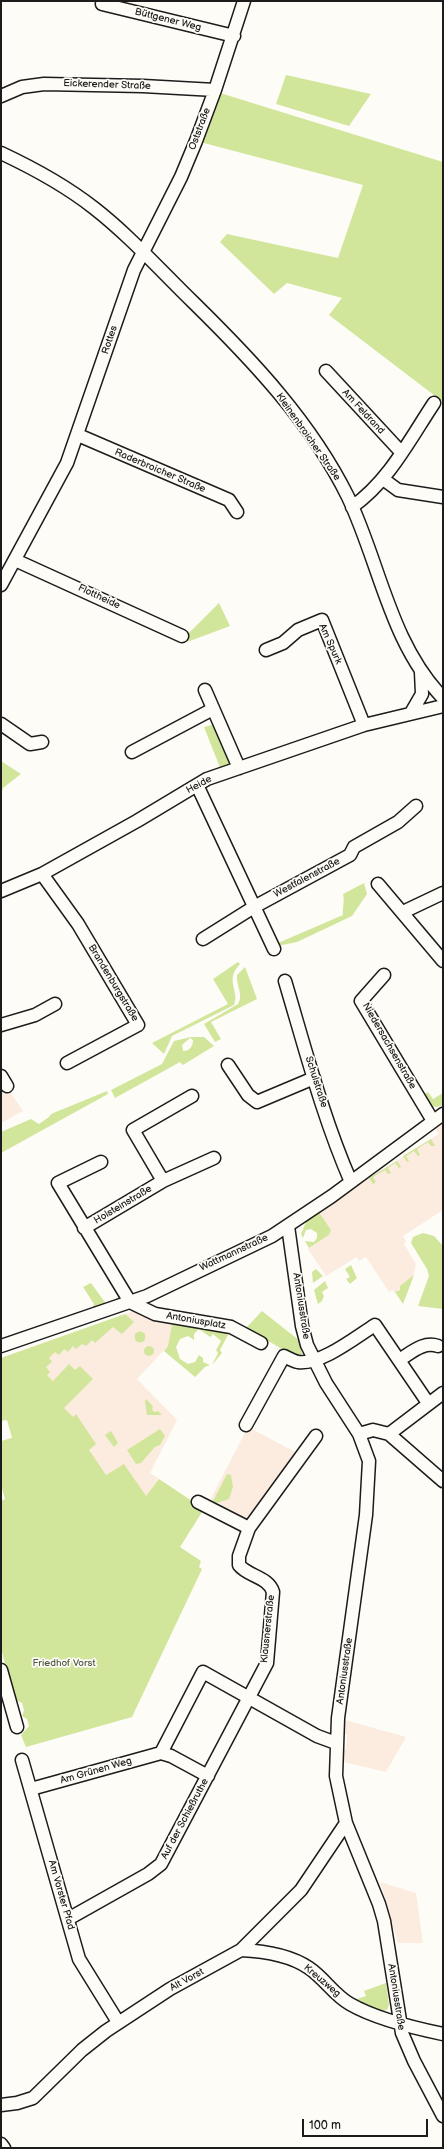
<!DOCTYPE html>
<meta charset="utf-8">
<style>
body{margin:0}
#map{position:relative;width:444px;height:2149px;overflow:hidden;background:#fdfcf7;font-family:"Balsamiq Sans",sans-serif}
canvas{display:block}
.frame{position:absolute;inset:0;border:2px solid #1c1c1c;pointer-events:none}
.scale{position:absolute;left:302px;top:2119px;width:126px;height:18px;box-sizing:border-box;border:2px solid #1c1c1c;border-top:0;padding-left:5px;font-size:12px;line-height:14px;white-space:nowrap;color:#1c1c1c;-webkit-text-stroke:3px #fdfcf7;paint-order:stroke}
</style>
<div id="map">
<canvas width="444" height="2149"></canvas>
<div class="frame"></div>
<div class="scale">100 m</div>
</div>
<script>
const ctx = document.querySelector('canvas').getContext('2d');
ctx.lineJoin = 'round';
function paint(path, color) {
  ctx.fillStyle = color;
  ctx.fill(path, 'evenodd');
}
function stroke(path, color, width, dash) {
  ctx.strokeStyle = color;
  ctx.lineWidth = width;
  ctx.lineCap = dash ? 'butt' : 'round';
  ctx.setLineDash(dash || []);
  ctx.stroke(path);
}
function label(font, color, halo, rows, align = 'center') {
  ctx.font = font + ' "Balsamiq Sans",sans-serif';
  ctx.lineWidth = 3.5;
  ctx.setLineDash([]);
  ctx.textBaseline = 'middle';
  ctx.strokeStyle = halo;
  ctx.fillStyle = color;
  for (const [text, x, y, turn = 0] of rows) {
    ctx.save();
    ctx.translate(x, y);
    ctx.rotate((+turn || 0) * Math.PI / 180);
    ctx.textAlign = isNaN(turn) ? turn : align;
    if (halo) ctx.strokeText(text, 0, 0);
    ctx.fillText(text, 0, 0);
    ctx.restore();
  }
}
const built = new Path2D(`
 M1,1089L3,1092L8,1089L23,1111L1,1123Z
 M443,1123V1210L403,1236L406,1242L404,1244L416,1264L413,1277L400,1289L395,1293L393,1290L389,1292L366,1257L359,1261L357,1257L326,1276L308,1249L329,1235L331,1230L319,1212L351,1189L439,1134L435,1128Z
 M134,1311L176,1321L172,1324L168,1346L137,1379L177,1420L150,1473L159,1479L65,1605L1,1399V1358Z
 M248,1427L297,1453L249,1520L243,1521L208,1504Z
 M345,1720L406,1737L386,1772L344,1762L343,1750L346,1749L347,1735L344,1734Z
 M380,1882L416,1893L423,1943H398Z`);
const green = new Path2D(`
 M286,75L371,94L349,126L276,104Z
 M217,92L443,162V402L329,315L342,298L287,283L274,294L220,242L227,234L338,258L363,185L200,142Z
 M219,603L230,626L187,642L185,637Z
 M212,725L217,727L231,763L228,767L221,770L204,727Z
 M1,761L21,774L3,788L1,794Z
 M364,883L367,894L352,916L297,942L277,946L278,943L343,915C342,908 345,902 343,894Z
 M238,962L240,964C224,981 240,990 234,1005L172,1036L164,1054L152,1043L228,1004L213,979Z
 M245,967L257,999L211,1022L221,1039L215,1042L204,1024L238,1004C244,995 236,986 237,975Z
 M191,1037H204L214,1046L183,1065L180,1062L115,1098L111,1090L162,1064L174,1041ZM190,1038L193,1040C193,1046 190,1051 183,1051L182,1045Z
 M107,1091L108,1094L1,1153V1132L31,1119L39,1124L49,1117L51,1114Z
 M428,1092L433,1099L443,1093V1105L437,1107L429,1106L422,1096Z
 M431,1139L435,1146H431L428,1142L417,1149L420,1155L418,1156L414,1151L406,1156L409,1161L407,1162L403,1156Z
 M397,1161L401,1167L399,1168L395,1163L388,1168L391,1173L388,1174L385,1170L373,1177L376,1182L373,1184L369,1178Z
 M319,1212L331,1230L329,1235L309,1248L305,1241L314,1242L317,1238V1233L311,1229L306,1230L303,1238L301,1234L306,1222Z
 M423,1233L434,1236L443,1246V1309L418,1306L429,1276L427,1269L411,1243L413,1237Z
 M351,1265L357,1278L350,1284L346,1279L350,1277L345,1269Z
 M316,1269L323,1276L313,1283L312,1272Z
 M414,1275L403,1304L395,1292L400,1290V1286Z
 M325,1281L328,1288L322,1292L324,1296L322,1301L318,1304L314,1290Z
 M91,1283L107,1305L121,1295L123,1300L1,1341L91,1311L94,1304L83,1287Z
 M125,1308L130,1309L1,1353V1351L112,1315Z
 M262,1311L300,1341L302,1354L294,1356L246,1328Z
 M125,1314L134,1322L122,1334L113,1327L95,1343L92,1340L86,1346L82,1344L76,1349L73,1346L68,1352L64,1349L59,1355L55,1352L49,1358L52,1362L46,1367L50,1372L47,1375L53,1381L69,1364L75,1370L80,1366L93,1379L64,1408L73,1417L76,1414L96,1444L89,1450L106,1475L124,1464L146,1496L159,1479L204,1509L180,1547L201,1561L199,1567L202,1569L132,1717L26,1747L21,1735L29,1726L27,1719L22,1716L24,1710L22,1703L14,1699L1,1648V1501L5,1499L1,1485V1441L12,1438L7,1420L1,1421V1358Z
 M176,1321L226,1331L228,1335L220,1350L222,1353L212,1365L218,1353L216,1350L221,1341L213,1334L210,1337L199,1329L194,1334V1340L188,1336L180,1339L176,1347L180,1359L188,1364L195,1362L199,1355L203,1358V1362L210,1365L205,1367L195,1377L164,1351L168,1346L172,1324Z
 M134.5 1337a5.5 5.5 0 1 1 11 0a5.5 5.5 0 1 1-11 0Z
 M144 1351a5 5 0 1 1 10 0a5 5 0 1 1-10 0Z
 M146,1399L153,1406L152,1410L155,1412L158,1411L162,1415H147L145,1401Z
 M160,1429L165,1436L160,1445L155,1447L141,1463L136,1464L127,1450Z
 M111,1431L118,1443L114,1447L105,1435Z
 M227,1474L231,1475L233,1487L229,1499L211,1505Z
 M386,1983L389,2005L387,2010C376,2013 363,2005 354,2000L366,1996L364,1991Z`);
const minor = new Path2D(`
 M102,4L234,36
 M1,96L22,87L44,84L143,86L215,90
 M1,153C33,168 66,186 94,208C130,236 161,271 194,303C252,360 311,422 348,497C380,564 390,643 443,698
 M326,371L401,452
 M78,435L229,500L237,512
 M383,479L398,490L443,497
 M352,507C389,481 410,439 434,403
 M15,560L182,636
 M1,585L67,463L134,270L181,177L196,141L215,90L244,1
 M266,650L283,643L298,630L322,620L364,725
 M205,690L239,768
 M411,713L422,694L421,672
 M1,724L30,744L42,742
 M132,752L213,709
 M197,785L274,949
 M42,874L78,924L138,1025L67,1063
 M378,884L443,961
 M1,891L42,874L137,821L207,779L364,725L443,706
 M403,912L443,893
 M203,939L254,907L350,855L354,847L398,822L416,806
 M384,975L361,1001L433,1121
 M285,981C305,1048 323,1118 351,1182
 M1,1025L35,1015L55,1004
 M228,1065L248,1095L257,1102L314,1078
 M1,1076L7,1086
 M101,1162L58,1183L130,1302L155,1314L231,1327L261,1343
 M163,1181L133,1130L192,1096
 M288,1226L302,1326L307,1345L326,1383L359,1434L369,1461L366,1515L338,1718L336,1776L346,1823L379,1904L384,1921L402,2033L414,2061L443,2116
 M84,1228L163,1181L214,1158
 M1,1346L147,1296L272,1236L332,1196L443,1114
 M399,1360C411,1353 423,1341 438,1346
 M246,1425L284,1356C288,1358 293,1361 298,1362C321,1365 356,1337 375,1325L428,1403
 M359,1434L373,1430L389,1434L443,1481
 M389,1434L443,1393
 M249,1528L316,1436
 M1,1670L17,1727
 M161,1753L203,1672L317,1736L336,1743
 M22,1760L79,1959L118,2022
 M31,1789L161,1753L171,1756L208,1776
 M68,1919L148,1874L161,1864L267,1663L273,1592C269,1577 247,1576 239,1565V1556L249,1528L198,1502
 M241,1950C263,1951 290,1955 309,1968C324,1978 334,1995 350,2004C376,2019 414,2028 443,2034
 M1,2105L17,2103L33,2098L82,2050L106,2031L170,1989L241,1950L301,1890L346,1823
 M1,2144L4,2148`);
const streetNames = [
 ["Büttgener Weg",168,20,14],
 ["Eickerender Straße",107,85,2],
 ["Oststraße",200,129,-69],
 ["Rottes",110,340,-72],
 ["Am Feldrand",363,412,47],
 ["Kleinenbroicher Straße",308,437,55],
 ["Raderbroicher Straße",160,471,23],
 ["Flottheide",99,597,25],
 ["Am Spurk",330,644,66],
 ["Heide",199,785,-28],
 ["Westfalenstraße",307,878,-28],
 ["Brandenburgstraße",113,983,59],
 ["Niedersachsenstraße",389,1046,60],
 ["Schulstraße",316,1082,72],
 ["Holsteinstraße",123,1205,-31],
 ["Wattmannstraße",234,1253,-25],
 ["Antoniusstraße",301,1306,81],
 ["Antoniusplatz",196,1321,10],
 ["Klausnerstraße",268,1629,-84],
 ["Antoniusstraße",345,1671,-82],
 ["Am Grünen Weg",96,1771,-16],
 ["Auf der Schießruthe",185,1819,-62],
 ["Am Vorster Pfad",61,1895,74],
 ["Alt Vorst",187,1980,-29],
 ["Kreuzweg",322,1981,40],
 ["Antoniusstraße",396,1997,81]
];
const parkNames = [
 ["Friedhof Vorst",64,1663]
];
paint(built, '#fcece0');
paint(green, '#d2e69b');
stroke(minor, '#1c1c1c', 15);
stroke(minor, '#fdfcf7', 12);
label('10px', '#1c1c1c', '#fdfcf7', streetNames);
label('10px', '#535942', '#fdfcf7', parkNames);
</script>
